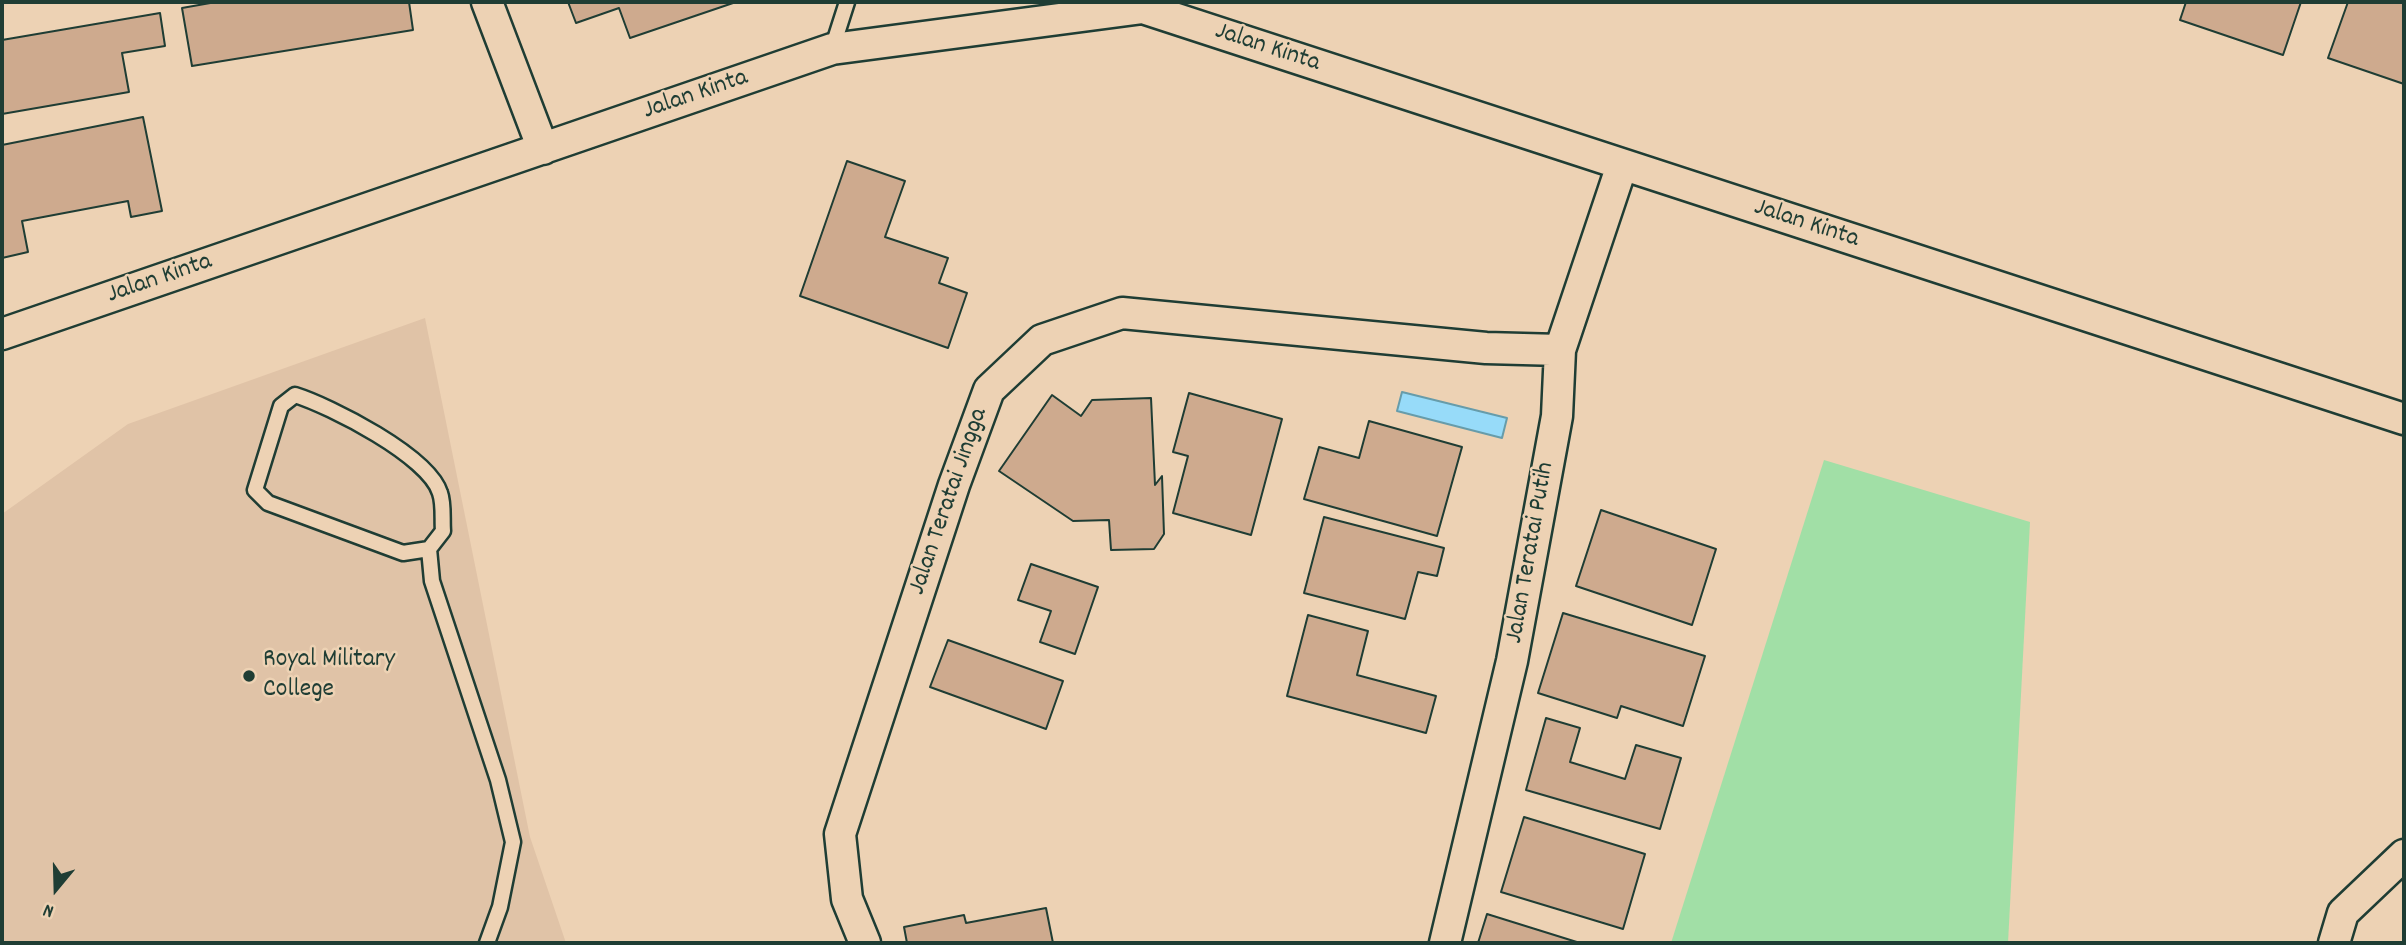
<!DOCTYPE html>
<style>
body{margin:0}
#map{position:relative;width:2406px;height:945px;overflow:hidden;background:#edd2b4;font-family:Dekko,sans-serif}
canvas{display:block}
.frame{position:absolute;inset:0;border:4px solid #1f3d34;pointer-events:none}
.north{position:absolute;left:21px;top:854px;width:70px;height:70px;-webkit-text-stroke:5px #edd2b4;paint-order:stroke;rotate:199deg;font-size:19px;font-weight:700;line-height:28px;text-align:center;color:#1f3d34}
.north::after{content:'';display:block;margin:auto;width:24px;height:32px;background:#1f3d34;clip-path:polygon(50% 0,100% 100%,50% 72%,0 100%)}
</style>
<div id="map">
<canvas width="2406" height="945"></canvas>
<div class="frame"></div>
<div class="north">N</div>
</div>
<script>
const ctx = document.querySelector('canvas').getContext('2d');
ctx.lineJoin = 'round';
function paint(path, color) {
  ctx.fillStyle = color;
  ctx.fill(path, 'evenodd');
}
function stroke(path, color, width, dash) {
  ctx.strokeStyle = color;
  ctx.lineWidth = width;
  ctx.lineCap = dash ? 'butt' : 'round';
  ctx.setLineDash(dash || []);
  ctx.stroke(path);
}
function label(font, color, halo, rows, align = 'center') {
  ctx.font = font + ' Dekko,sans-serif';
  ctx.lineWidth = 5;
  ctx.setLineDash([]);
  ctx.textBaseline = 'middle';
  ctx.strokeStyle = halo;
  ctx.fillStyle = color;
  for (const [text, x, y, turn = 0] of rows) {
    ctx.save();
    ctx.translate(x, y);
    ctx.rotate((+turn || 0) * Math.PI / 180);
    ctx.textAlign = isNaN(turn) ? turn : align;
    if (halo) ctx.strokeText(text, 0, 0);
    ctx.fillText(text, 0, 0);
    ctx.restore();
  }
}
const built = new Path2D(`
 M425,318L530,837L566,943H2V514L128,424Z`);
const green = new Path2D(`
 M1824,460L2030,522L2008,943H1671Z`);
const water = new Path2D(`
 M1402,392L1507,418L1502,438L1397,411Z`);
const building = new Path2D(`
 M216,2H409L413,30L192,66L182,8Z
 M568,2H736L630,38L619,8L576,23Z
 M2186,2H2301L2283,55L2180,20Z
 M2348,2H2404V84L2328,58Z
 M160,13L165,46L122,53L129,92L2,114V40Z
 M143,117L162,211L131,217L128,201L22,221L28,252L2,258V145Z
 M847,161L905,181L885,237L948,258L939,283L967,293L948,348L800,296Z
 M1189,393L1282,419L1251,535L1173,513L1188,456L1173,452Z
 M1052,395L1081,416L1092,400L1151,398L1155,485L1162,476L1164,534L1154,549L1111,550L1109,520L1073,521L999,471Z
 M1369,421L1462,447L1437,536L1304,499L1319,447L1359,458Z
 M1601,510L1716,549L1692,625L1576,586Z
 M1324,517L1444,548L1437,576L1418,572L1405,619L1304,593Z
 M1031,564L1098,587L1075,654L1040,642L1051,611L1018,600Z
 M1563,613L1705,656L1683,726L1621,706L1617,718L1538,693Z
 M1308,615L1368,631L1357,675L1436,696L1426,733L1287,696Z
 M948,640L1063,681L1046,729L930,687Z
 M1546,718L1580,728L1570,762L1625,779L1636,745L1681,758L1660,829L1526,790Z
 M1524,817L1645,854L1623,929L1501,892Z
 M1046,908L1053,943H907L904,927L964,915L966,923Z
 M1487,914L1580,943H1478Z`);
const lane = new Path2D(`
 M832,49L847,2
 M295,395C330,406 429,456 440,493C444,504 442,519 443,531L429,549L403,553L268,503L255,490L281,406Z
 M429,549L432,581L498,780L513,842L500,907L487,943`);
const street = new Path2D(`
 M487,2L543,149
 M2,334L832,49L1143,8L2404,419
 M865,943L847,899L840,834L954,485L989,390L1042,340L1122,313L1486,348L1560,350
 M1445,943L1512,661L1557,416L1560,350L1622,165
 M2334,943L2343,913L2404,855`);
const markers = [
 [249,676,7,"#1f3d34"]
];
const streetNames = [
 ["Jalan Kinta",1267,49,18],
 ["Jalan Kinta",696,96,-19],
 ["Jalan Kinta",1806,225,18],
 ["Jalan Kinta",160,280,-19],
 ["Jalan Teratai Jingga",950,502,-71],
 ["Jalan Teratai Putih",1532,553,-80]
];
const poiNames = [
 ["Royal Military",263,661],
 ["College",263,691]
];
paint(built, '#e0c3a7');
paint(green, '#a1dfa6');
paint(water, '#97dbf9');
stroke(water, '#679caa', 2);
paint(building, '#ceaa8e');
stroke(building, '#1f3d34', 2);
stroke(lane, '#1f3d34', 19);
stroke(street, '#1f3d34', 35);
stroke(lane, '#edd2b4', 14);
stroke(street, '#edd2b4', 30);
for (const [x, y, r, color] of markers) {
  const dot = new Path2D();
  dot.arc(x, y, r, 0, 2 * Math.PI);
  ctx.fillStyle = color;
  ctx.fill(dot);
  stroke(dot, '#edd2b4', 2.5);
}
label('26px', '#1f3d34', '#edd2b4', streetNames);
label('26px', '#1f3d34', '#edd2b4', poiNames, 'left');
</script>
